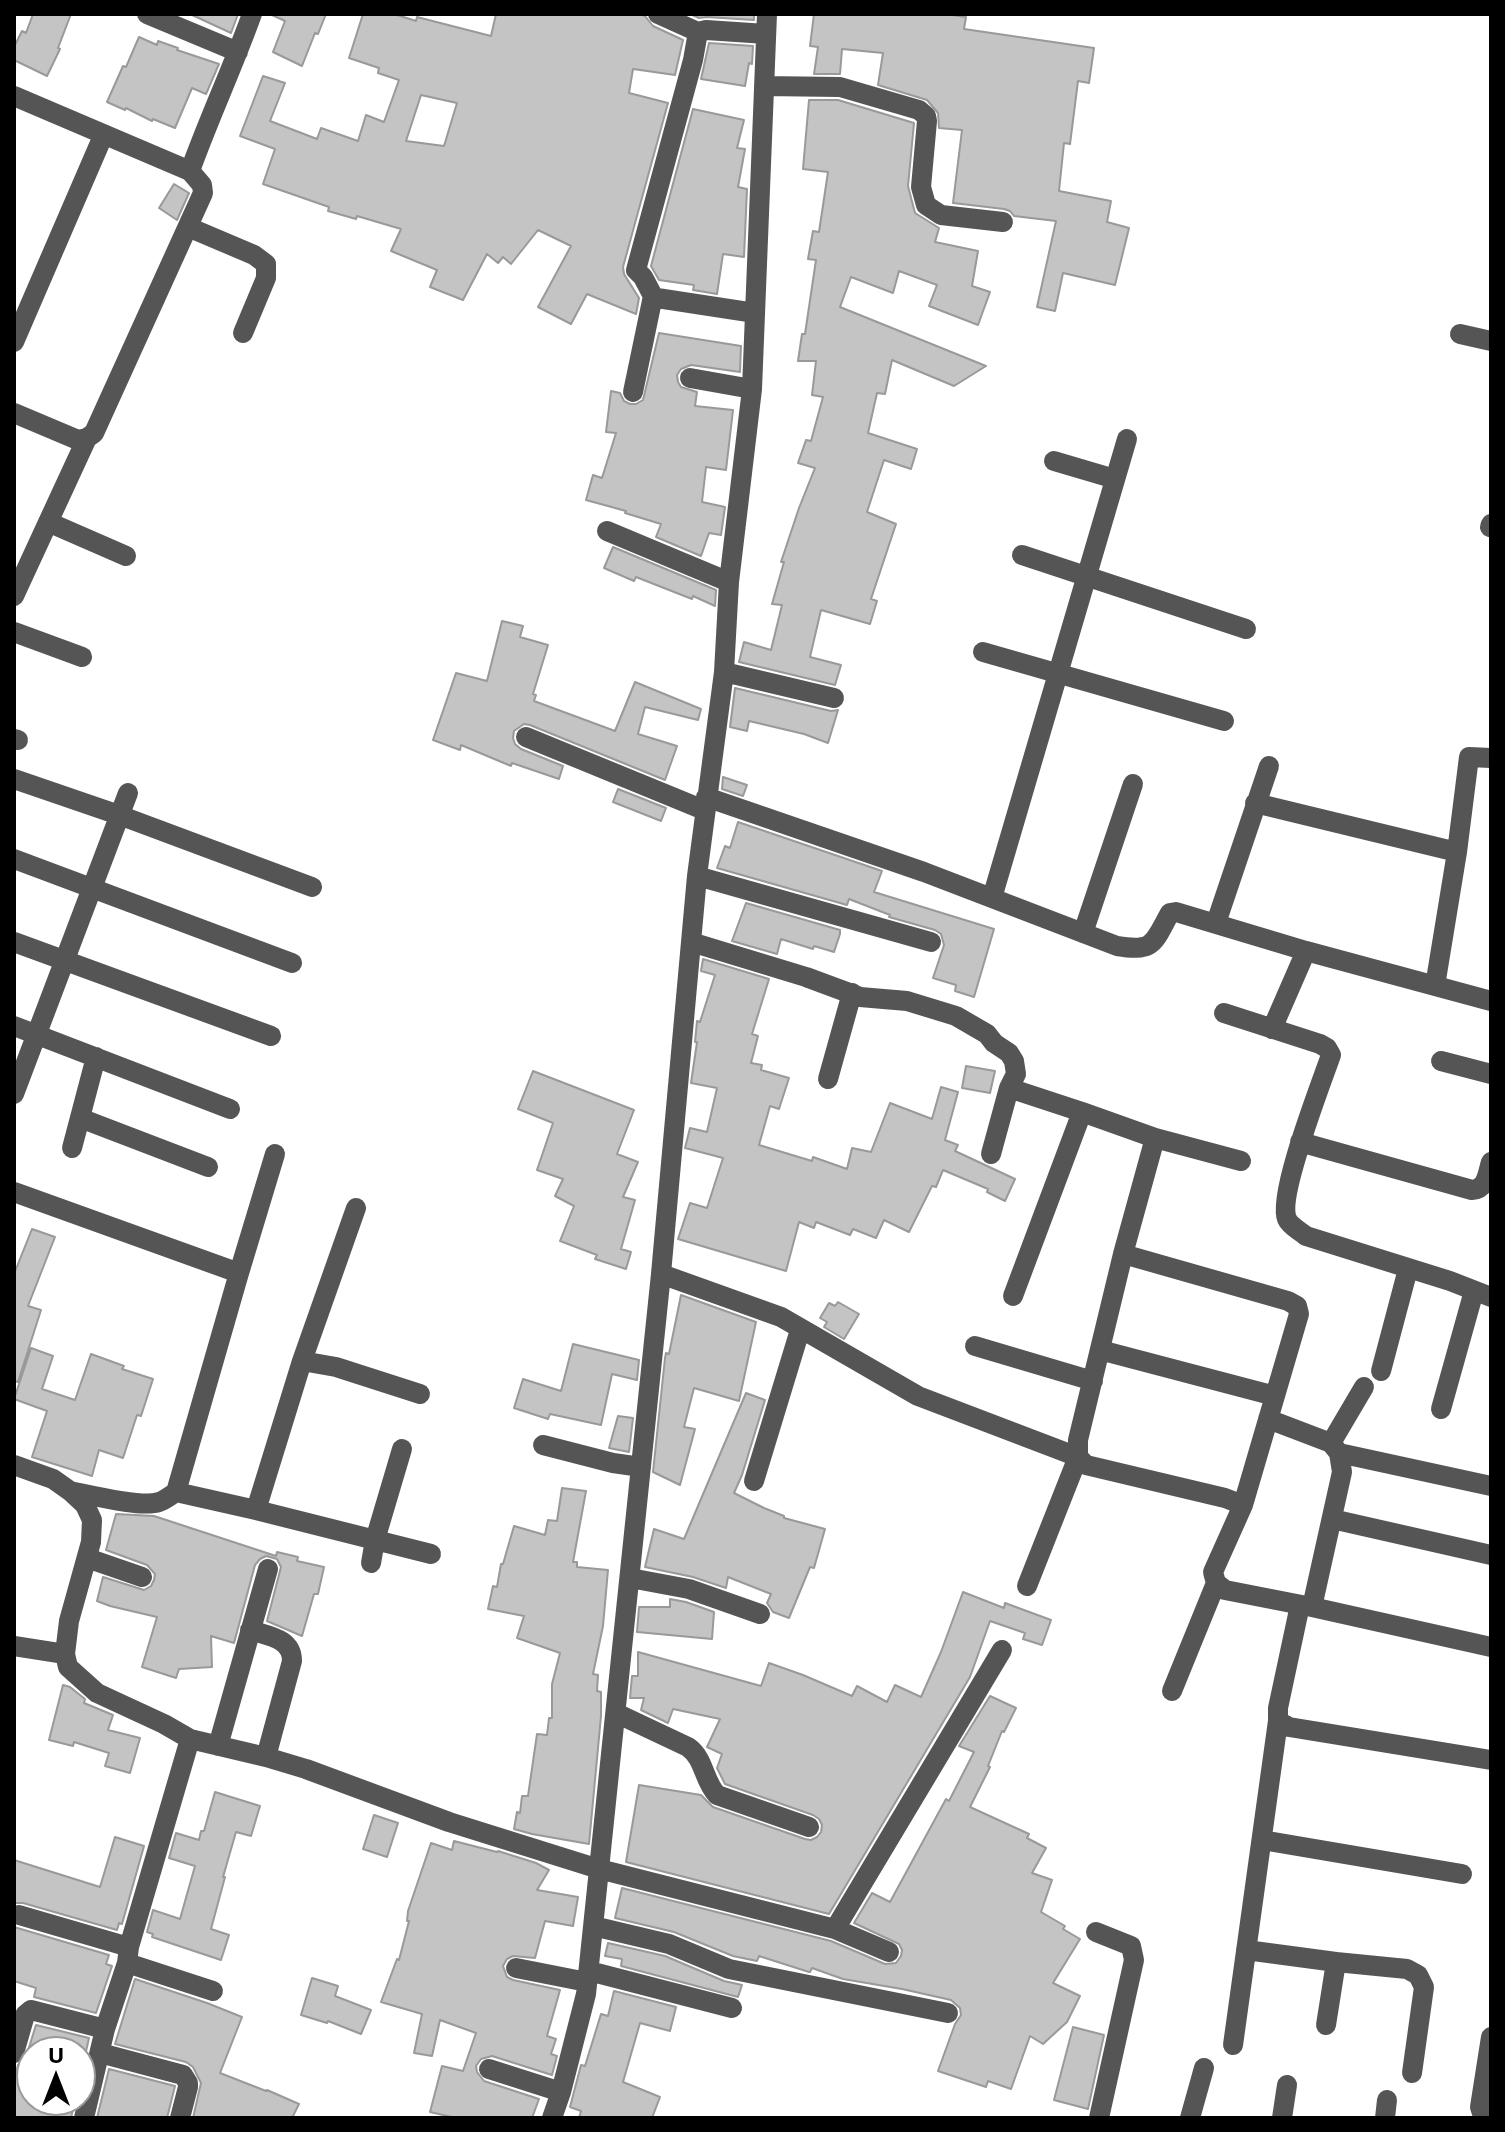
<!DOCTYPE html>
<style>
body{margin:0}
#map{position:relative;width:1505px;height:2132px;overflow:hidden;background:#fff;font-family:"Open Sans",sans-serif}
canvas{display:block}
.frame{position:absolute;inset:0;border:16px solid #000;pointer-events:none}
.north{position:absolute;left:16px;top:2036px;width:80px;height:80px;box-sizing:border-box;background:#fff;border:2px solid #999;border-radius:50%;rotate:0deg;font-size:22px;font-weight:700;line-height:32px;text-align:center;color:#000}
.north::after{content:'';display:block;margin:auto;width:28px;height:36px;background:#000;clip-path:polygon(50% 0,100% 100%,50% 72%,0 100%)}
</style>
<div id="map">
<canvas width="1505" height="2132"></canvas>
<div class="frame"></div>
<div class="north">U</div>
</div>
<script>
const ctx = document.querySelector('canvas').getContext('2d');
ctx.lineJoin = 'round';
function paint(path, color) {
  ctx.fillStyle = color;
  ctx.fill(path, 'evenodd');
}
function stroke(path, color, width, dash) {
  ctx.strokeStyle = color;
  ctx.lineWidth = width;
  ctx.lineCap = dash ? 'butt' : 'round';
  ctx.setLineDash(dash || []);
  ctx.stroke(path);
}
const building = new Path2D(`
 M33,14H71L58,48L60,49L47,76L14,60V47L22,31L26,33Z
 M190,14H238L231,33Z
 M270,14H326L318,34L315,33L302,66L273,52L285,21Z
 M363,14H394L416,21L417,17L491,36L496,14H640L645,16L653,26L683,40L675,75L633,69L629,93L668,103L623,267L624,274L639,298L636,314L587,294L571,324L538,307L571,246L538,230L511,264L503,257L498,263L487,254L463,300L430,287L437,270L391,251L401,229L357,216L356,219L328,211L329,207L263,184L275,149L240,136L263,76L285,83L270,121L317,139L321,128L358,141L366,115L384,122L399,80L378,73L379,68L349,58ZM421,95L457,103L444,146L406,141Z
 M690,14H754V20L707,17L699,18Z
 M814,14H945L966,17L964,29L1094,48L1089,83L1078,81L1070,144L1064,143L1059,191L1111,201L1107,222L1129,228L1115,285L1063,273L1055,311L1037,307L1056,221L1014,216L1010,211L1004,209L953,203L962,130L939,128L938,113L927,100L878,85L883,53L842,49L840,74H814L818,47L810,46Z
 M139,37L157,45L158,41L178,48L177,50L219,64L206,94L192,88L175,128L153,119L152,121L126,108L125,110L107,102L123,66L126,67Z
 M709,43L753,46L752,64L749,63L745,86L701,79Z
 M809,100H838L914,123L908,186L915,213L939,228L935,242L978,251L972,286L990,292L978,325L929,306L937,285L899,271L893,293L851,277L840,307L986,366L954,386L892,360L885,394L877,393L868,433L917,449L911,469L884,460L867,512L896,524L871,599L877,601L870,624L821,610L810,657L841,665L835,685L739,662L744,642L771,650L782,605L772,604L784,562H781L799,508L815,468L798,463L806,440L811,441L823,397L812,395L816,361H798L802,334H805L816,260L808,259L813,231L819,232L828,172L803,169Z
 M693,109L744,120L737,148L745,149L738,187L747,189L744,257L723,254L717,294L693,290L694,285L659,280L651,266Z
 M174,184L189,193L177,220L159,208Z
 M659,333L741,346L740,372L691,365L681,369L677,375L678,382L681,387L697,392L695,406L733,410L726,470L706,467L702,502L725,507L721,535L709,533L701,556L656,537L661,524L625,513L626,511L586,500L593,475L602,478L616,433L606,432L611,391L620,393L624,401L630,404H636L643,400Z
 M613,547L716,590L715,606L693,596L692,599L636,577L634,581L604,568Z
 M502,621L523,626L520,637L548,645L533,694L536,695L534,701L615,731L635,682L701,709L698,720L645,707L638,734L677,746L665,780L530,725L524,724L514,731L513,738L515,744L521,749L563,766L559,779L512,763L511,766L461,745L460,750L433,740L456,673L487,681Z
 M735,688L831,711L838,710L828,743L804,734L749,721L747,731L730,727Z
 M723,777L747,785L743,796L722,789Z
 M618,789L666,808L661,821L613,802Z
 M738,822L882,871L874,892L994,929L974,997L955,991L956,985L933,978L944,945L941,934L935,930L889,917L890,915L849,899L847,905L717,868L725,846L730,848Z
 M746,903L840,930V934L834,952L814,946L813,949L781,939L777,954L732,941Z
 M703,959L769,979L752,1034L758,1036L751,1063L762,1065L761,1070L789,1078L779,1109L770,1106L759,1145L812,1161L813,1157L847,1169L852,1148L871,1152L890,1103L932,1119L941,1087L958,1092L945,1140L958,1145L955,1151L1015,1179L1005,1201L987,1192L988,1189L943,1170L936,1187L932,1186L909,1232L884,1220L876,1238L853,1229L850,1235L816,1222L814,1228L799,1222L786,1271L678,1239L690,1203L707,1208L723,1158L685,1148L690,1128L707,1132L717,1088L691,1083L697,1042H695L697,1021L700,1022L715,975L701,971Z
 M966,1066L995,1071L990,1093L962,1088Z
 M533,1071L634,1110L617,1154L638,1162L623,1197L635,1200L621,1249L631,1252L626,1269L595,1259L597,1255L560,1241L574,1206L555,1196L563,1179L537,1170L553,1123L518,1109Z
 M32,1229L55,1237L28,1306L41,1310L18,1382L14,1381V1274Z
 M681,1295L756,1322L739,1401L694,1388L684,1427L695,1429L680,1485L653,1472L665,1358L666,1353L669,1354Z
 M838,1302L859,1314L844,1339L824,1327L827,1322L820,1318L829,1303L835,1306Z
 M573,1344L639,1360L637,1380L612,1374L601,1425L550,1414L548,1419L514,1408L523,1379L561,1391Z
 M31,1348L53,1356L42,1389L75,1400L91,1354L124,1366L122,1369L153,1379L141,1416L137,1415L123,1458L99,1450L92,1476L32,1457L47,1411L14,1399Z
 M746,1393L765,1400L742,1475L734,1493L764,1508L784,1516V1518L825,1529L814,1568L810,1567L789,1618L773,1612L767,1603L771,1594L728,1577L726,1588L693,1577L645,1567L654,1529L684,1539Z
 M618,1416L633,1418L629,1452L609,1448Z
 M562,1488L586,1491L573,1562H577V1567L608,1570L603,1626L593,1674L598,1675L597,1691L601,1692V1716L589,1844L532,1834L514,1829L517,1812L520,1813L522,1796H528L537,1734L547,1735L549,1718H552V1684L560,1653L517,1638L524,1616L488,1609L493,1586L497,1587L501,1564H503L514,1526L545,1535L548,1520L557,1521Z
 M116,1514L154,1516L276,1556L277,1552L298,1557L297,1561L324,1567L318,1594H314L302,1636L267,1621L281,1567L277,1559L266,1556L260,1559L255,1565L234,1643L211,1636L212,1667L179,1669L176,1678L142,1667L157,1617L110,1606L97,1601L103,1577L144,1590L151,1586L154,1580L155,1574L147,1565L106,1550Z
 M963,1592L1004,1608L1005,1603L1051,1620L1042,1645L1023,1639L1025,1633L990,1621L970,1677L829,1914L626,1862L639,1785L701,1795L713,1807L805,1839L811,1840L817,1837L821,1832L822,1825L819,1819L813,1815L725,1784L717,1768L722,1754L707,1747L720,1719L673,1709L668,1723L641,1710L644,1698H630L632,1676H638V1652L761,1686L769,1663L803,1675L852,1696L857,1686L887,1702L895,1685L921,1697L941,1652Z
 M670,1599L686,1602L714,1612L712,1639L637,1632L639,1607H670Z
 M63,1685L70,1687L85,1699L84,1703L113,1715L108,1730L140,1738L130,1773L105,1766L109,1753L74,1742L73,1746L49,1740Z
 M990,1696L1016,1708L1004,1732L1002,1731L988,1766L990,1767L970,1807L1029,1834L1027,1838L1046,1848L1032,1873L1052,1880L1041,1912L1065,1926L1063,1929L1080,1939L1053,1983L1080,1996L1067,2022L1043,2044L1030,2036L1011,2089L988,2081L986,2087L938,2071L955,2024L961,2015L960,2008L951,2000L902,1989L843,1979L812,1968L810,1972H809L759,1956L757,1961L733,1956L674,1932L615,1918L622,1888L831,1941L885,1964L896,1963L901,1956L902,1950L899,1944L854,1923L872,1893L890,1902L946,1799L949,1801L974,1752L959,1746Z
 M215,1792L260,1806L251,1836L236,1832L223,1877H225L211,1929L229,1935L221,1960L152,1937L153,1934L147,1932L153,1910L180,1919L195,1866L169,1858L176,1833L199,1840L201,1831H204Z
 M374,1815L398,1823L387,1857L363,1849Z
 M115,1837L144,1846L122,1924L119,1923L117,1930L23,1903H14V1860L100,1887Z
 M454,1841L497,1852L498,1851L536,1863L549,1870L537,1890L578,1897L573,1926L545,1921L535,1958L513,1956L507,1959L503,1966L507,1977L513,1980L560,1990L547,2036L556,2039L551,2054L557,2056L552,2075L492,2056L481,2059L476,2066L477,2072L484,2081L539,2099L532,2118H456L430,2112L442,2066L463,2071L476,2033L440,2020L432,2056L414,2053L422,2014L381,2002L397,1959L399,1960L409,1921H407L408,1911L431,1843L452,1850Z
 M14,1927L109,1955L106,1964L112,1966L96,2013L34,1997L36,1988L14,1981Z
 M608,1943L665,1956L724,1981L742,1985L738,1997L621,1966L622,1959L605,1956Z
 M312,1978L338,1986L335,1996L371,2010L361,2034L328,2021L327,2023L301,2015Z
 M135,1979L207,2003L242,2017L220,2073L266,2091L267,2090L299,2104L292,2118H193L201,2083L193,2067L186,2062L115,2044Z
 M614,1991L676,2007L670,2031L640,2023L623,2082L660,2097L652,2118H579L581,2111L570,2107L581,2065L585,2066L601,2014L608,2016Z
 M36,2025L89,2038L80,2078V2052H32V2100H75L71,2118H14V2079L18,2065L26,2057Z
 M1073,2027L1104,2035L1088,2109L1054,2100Z
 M109,2069L175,2086L167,2118H97Z`);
const minor = new Path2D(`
 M147,14L238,52
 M658,14L698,32
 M764,86L840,87L919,110L926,116L927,121L921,187L926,205L941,215L1003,222
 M14,96L190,171L202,185L203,193L94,433L87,438L78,440L14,413
 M190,171C209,118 233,67 252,14
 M188,227L254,255L266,264V278L243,333
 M755,313L657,298L653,296L643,277L636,270L693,60L698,32L706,30L766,34
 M1460,334L1491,341
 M14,342L103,136
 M690,378L752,389
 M633,392L653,296
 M1054,461L1115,479
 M48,522L126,556
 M1490,527L1491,524
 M607,531L729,582
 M1022,555L1246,629
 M14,596L87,438
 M14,632L82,657
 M983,652L1224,721
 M724,672L834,698
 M526,737L704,810
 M14,739L18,740
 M14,779L119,815L312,887
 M706,797L924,872L1117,946C1155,952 1153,943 1170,913L1176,912L1306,951L1491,1001
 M1255,803L1457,852
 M14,859L292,963
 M697,876L931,942
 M992,898L1127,439
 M1216,923L1269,766
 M1083,933L1133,784
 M14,942L271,1036
 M691,942L806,977L860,997L907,1001L956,1016L987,1034L994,1043L1009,1053L1014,1061L1016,1074L1009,1088L1082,1112L1155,1138L1123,1254L1078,1440V1457L1086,1465L1225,1498L1243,1505L1213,1572L1216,1583L1225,1590L1312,1607L1491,1647
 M1435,986L1457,852L1469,757L1491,758
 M1224,1013L1320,1044L1327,1048L1331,1055C1321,1084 1277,1196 1287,1219C1290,1226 1300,1231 1306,1236L1450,1281L1491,1297
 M14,1026L230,1109
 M1272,1029L1306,951
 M1441,1061L1491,1074
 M828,1079L852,993
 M14,1094L128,793
 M80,1118L208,1167
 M1155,1138L1241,1161
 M1300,1142L1472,1190C1487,1189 1487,1174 1491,1162
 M72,1148L96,1057
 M991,1154L1009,1088
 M14,1192L239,1273L176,1492
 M1123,1254L1288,1301L1297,1306L1299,1314L1243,1505
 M239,1273L275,1154
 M661,1274L781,1317L918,1396L1078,1457L1027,1586
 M1013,1296L1082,1112
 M975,1346L1093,1381
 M1100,1350L1275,1396
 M302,1361L356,1208
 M1381,1371L1408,1269
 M1441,1409L1474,1291
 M1268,1419L1331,1443L1339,1453L1342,1472L1312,1607
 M1331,1443L1364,1387
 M543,1445L613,1463L641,1467
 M1339,1453L1491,1486
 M14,1465L53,1479L70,1491L85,1505L92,1520L91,1542L69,1621L65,1654L68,1667L97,1693L164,1724L190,1739L266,1757L306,1769L449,1822L599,1869L835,1929L889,1952
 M754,1481L800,1330
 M70,1491C91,1495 141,1508 159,1502C165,1500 171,1495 176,1492L256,1510L302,1361L336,1367L420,1394
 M256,1510L431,1554
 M1332,1519L1491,1555
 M87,1558L142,1577
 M371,1563L375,1540L402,1449
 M630,1578L689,1589L760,1614
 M1300,1605L1278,1708V1721L1289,1727L1491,1760
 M250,1630C268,1636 292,1638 292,1661L266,1757
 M14,1646L65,1654
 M1172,1691L1216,1583
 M616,1713L688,1747C705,1759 703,1780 717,1795L809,1827
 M218,1746L268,1569
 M1262,1840L1462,1874
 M19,1915L129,1947
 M593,1926L669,1944L729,1969L948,2013
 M835,1929L1002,1650
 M1096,1932L1131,1946L1134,1960L1099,2118
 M1246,1950L1336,1962L1407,1969L1418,1975L1424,1987L1412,2073
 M127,1963L213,1991
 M516,1968L587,1982
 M589,1971L732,2008
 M1326,2025L1336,1962
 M1491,2037L1480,2107L1482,2113L1491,2116
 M1233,2045L1278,1721
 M14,2053L25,2015L31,2010L105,2029
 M100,2053L183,2075L188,2083V2087L180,2118
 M489,2069L561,2092
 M84,2118L105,2029L127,1963L129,1947L190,1739
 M552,2118L561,2092L586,1994L661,1274L697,876L724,672L729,582L752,389L767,14
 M1190,2118L1204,2068
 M1282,2118L1287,2085
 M1385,2118L1387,2100`);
paint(building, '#c4c4c4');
stroke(building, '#999', 2);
stroke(minor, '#555', 20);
</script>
